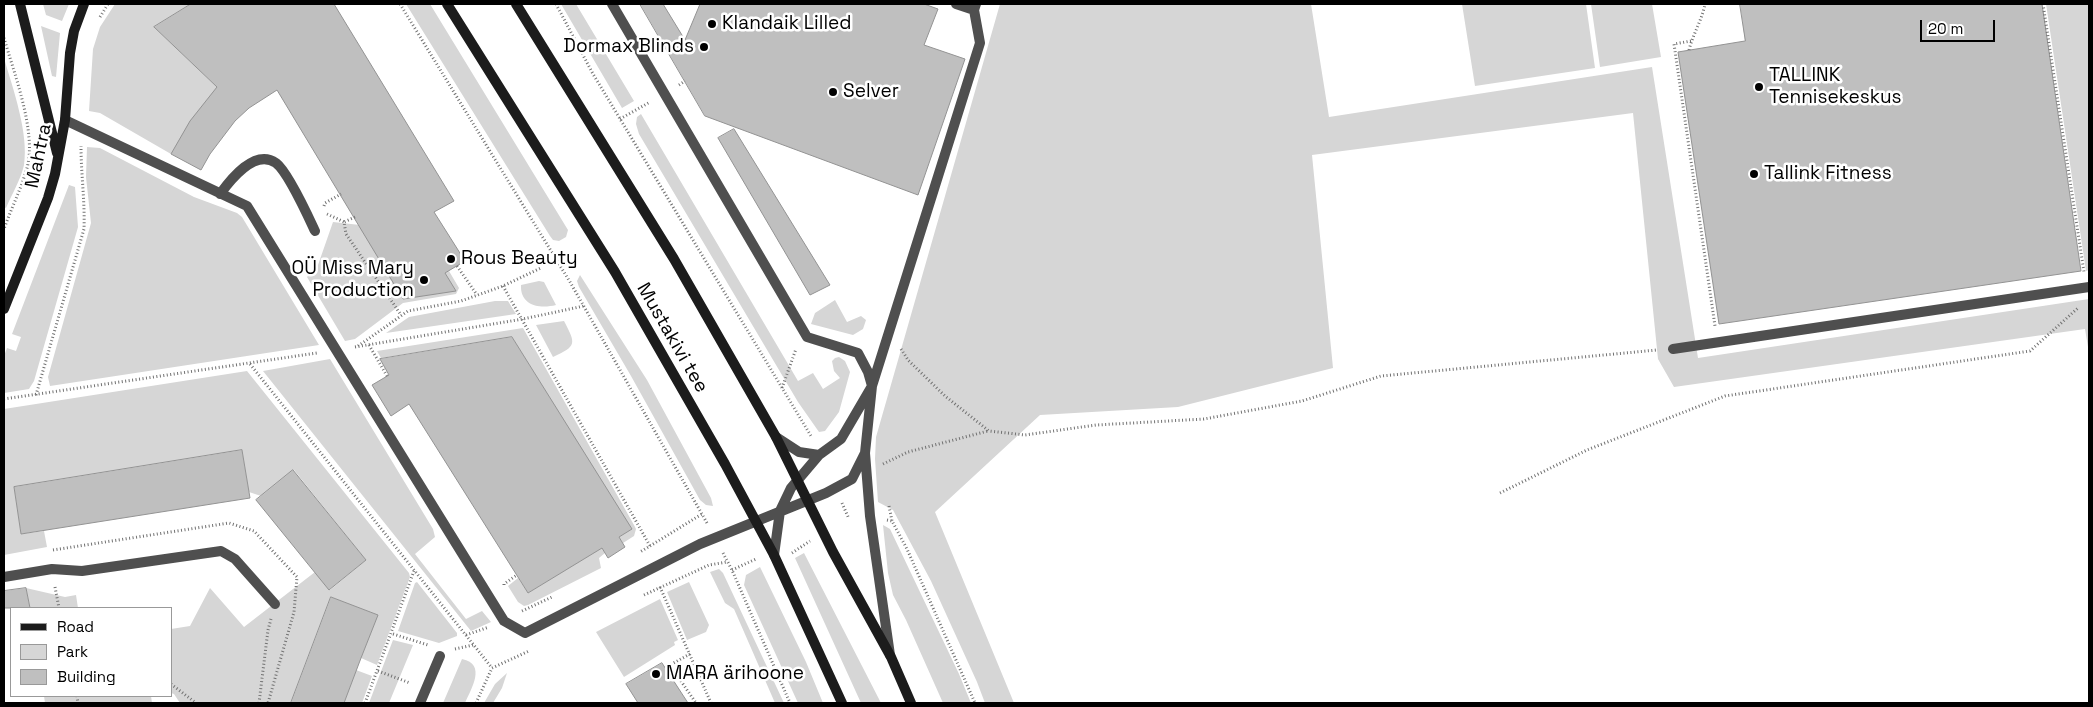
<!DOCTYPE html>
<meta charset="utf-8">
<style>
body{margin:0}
#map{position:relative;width:2093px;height:707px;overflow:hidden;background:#fff;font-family:"Space Grotesk",sans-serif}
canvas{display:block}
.frame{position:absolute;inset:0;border:5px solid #000;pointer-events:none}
.legend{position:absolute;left:10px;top:607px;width:162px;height:90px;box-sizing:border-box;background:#fff;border:1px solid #999;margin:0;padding:6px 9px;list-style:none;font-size:15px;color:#000}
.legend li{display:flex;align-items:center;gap:10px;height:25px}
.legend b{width:25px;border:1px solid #999}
.scale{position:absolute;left:1920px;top:20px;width:75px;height:22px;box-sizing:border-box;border:2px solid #000;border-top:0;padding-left:6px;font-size:15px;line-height:18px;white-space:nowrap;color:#000;-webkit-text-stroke:4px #fff;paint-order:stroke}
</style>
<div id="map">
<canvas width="2093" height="707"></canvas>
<div class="frame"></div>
<ul class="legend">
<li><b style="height:6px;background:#1c1c1c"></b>Road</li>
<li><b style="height:14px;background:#d6d6d6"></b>Park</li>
<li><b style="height:14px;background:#bfbfbf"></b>Building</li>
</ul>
<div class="scale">20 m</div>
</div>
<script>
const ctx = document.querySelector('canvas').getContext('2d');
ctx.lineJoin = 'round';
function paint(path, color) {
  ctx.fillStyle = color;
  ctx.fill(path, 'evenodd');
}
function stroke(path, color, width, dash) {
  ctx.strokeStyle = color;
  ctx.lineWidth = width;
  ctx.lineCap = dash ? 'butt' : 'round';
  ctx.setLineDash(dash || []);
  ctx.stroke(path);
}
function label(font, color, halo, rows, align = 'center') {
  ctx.font = font + ' "Space Grotesk",sans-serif';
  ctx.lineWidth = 5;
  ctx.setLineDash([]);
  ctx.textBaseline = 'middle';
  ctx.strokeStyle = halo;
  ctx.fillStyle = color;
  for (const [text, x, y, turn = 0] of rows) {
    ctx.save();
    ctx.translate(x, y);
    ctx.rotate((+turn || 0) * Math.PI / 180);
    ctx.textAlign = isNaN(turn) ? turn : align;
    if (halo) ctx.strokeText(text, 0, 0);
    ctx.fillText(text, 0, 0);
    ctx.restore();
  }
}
const green = new Path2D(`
 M43,4H69L62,21L46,15Z
 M115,4H191L154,27L220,90L171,154L100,113L89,111L93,49L100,27Z
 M406,4H430L568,230L566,237L559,241L553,240L550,236Z
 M561,4H576L634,101L622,108Z
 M1000,4H1311L1329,117L1652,67L1698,358L2089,299V353L2085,329L1674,387L1658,359L1633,113L1312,155L1333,368L1178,407L1040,415L935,512L1014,703H985L977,682L931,581L893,510L878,502L875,459L876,437Z
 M1462,4H1586L1595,68L1475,86Z
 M1591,4H1652L1661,57L1600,67Z
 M2046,4H2089V270L2086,271Z
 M41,26L60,33L56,77L52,76Z
 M4,58C13,89 29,133 24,165C21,179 12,194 6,208L4,207Z
 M641,114L798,381L813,373L823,389L840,378L834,371L832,361L835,358L839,357L845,361L850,372L839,412L825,431L819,432L798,402L639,134L636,124L637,117Z
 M87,147L100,148L194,197L237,213L242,217L319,345L50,386L48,377L91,223L86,177Z
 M69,185L75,187L78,227L34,381L29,389L4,393V356L7,348L16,351L21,337L12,334Z
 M333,222L360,225L455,291L445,273L449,271L459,288L456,294L403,303L355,339L345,341L307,277L318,265Z
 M580,275L647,380L711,498L713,506L706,505L700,500L631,376L579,287L577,281Z
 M539,281L544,282L556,305C540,309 520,306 521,285Z
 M835,300L847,322L861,316L866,320L863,329L853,335L811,324L815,313Z
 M495,301H508L516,314L386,333L409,317Z
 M564,321C576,344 577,346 553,357L536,325Z
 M523,328L634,525L636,529L634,536L623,543L619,537L631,529L512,337L381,358L377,351Z
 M330,359L433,529L435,537L415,554L466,619L482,611L491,622L471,631L263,371Z
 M247,371L409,573L410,577L377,665L361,658L377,615L331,597L291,703H180L174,694L171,693V629L190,626L210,588L244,627L315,572L330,590L366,560L294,470L261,496L249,492L242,450L14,487L21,534L44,531L47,547L4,555V409Z
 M883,525L890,529L959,674L971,703H943L906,620L893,595L888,573Z
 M602,547L605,553L599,558L601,568L528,605L524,606L518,602L508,586L518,578L528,593Z
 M804,553L881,703H861L795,558Z
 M760,567L806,662L823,703H798L744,585L746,575Z
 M719,569L723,573L784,703H775L734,609L725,603L710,572Z
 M417,582L457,633V636L439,643L398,631L415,583Z
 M689,582L709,625L706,632L687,640L667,592Z
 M26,588L65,597L76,595L78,608H30Z
 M660,599L678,640L674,642L675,645L624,677L596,632Z
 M393,640L413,645L389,703H369Z
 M462,659C487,664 471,689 465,703H443Z
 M356,670L372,676L362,703H344Z
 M507,673L502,688L493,703H484L495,684Z
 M44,696H151L152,703H45Z`);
const building = new Path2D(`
 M191,4H334L454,201L434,212L465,261L445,273L456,291L403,299L277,90L249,108L235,121L210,154L201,170L171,154L190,121L217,87L154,27Z
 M640,4H663L685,40L700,4H924L938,9L924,45L965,59L918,195L705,116Z
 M1740,4H2042L2081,271L1719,324L1678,52L1745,41Z
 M734,129L830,285L810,295L718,138Z
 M512,337L632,529L619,537L625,547L608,558L602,548L528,593L409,404L391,416L372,385L389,375L380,359Z
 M242,450L250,498L21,534L14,487Z
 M293,470L366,560L329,590L256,500Z
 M26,588L30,608H4V591Z
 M331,597L378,615L361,658L344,703H291Z
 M662,663L688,703H638L626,684Z`);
const path = new Path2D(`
 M400,4L570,282L707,523
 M556,4L593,74L811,436
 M2043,4L2084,272
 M100,17L108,4
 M4,38C14,73 37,133 27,168C21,189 11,209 4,229
 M1691,41L1674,44L1715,326
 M1689,50C1693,34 1702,20 1705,4
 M679,85L685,81
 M620,119L650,102
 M324,206L325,203L341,194
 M327,214L344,222
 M355,217L344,222L346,234L401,315
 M457,266L477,295
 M503,286L650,546L640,552
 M369,345L387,376
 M358,346L408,311L461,301L503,286L541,268
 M355,347L523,319L584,306
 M901,349L908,360L945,396L989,431L1025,435L1096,425L1204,419L1302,401L1381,376L1657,350
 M250,364L492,668
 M782,388L796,349
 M36,395L84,229C85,201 81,174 81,146
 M4,399L317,353
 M883,464L908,452L988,431
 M1500,493L1587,450L1725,396L2030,351L2078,308
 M842,503L849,519
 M889,506L892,521
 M887,520L892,521L907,549L975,703
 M650,546L702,514
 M53,550L229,523L254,531L297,577L294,612L268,703
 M723,553L732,570L790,703
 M792,553L810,541
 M732,570L756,559
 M504,585V584L517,575
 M55,587L59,608
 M660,587L711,703
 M644,595L709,565L727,562
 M522,611L552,597
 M393,634L428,645
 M466,635L489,627
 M455,649L473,645
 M690,654L670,665L696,703
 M378,671L410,683
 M171,684L196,703
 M77,696L78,703
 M259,703L268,630L271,619
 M365,703L414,571
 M476,703L492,668L529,651`);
const lane = new Path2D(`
 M612,4L807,337L858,353L868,372L872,386L865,453L870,516L890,655
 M956,4L974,10
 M65,120L247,206L504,621L525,633L700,544L826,493L852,479L865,453
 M220,194C231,179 255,148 276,163C288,172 308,216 315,231
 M1673,349L2089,287
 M776,437L799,452L819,455
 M774,555L780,511L791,488L819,455L841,439L872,386L980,43L974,10L976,4
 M4,577L52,569L82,571L221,551L235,559L275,604
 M420,703L440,656`);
const secondary = new Path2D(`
 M20,4L57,153
 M447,4L615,272L725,464L774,555L842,703
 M516,4L674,259L776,437L833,552L891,657L911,703
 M4,309L48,198L55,174L65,120L70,53L74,31L84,4`);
const markers = [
 [712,24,5,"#000"],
 [704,47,5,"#000"],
 [1759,87,5,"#000"],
 [833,92,5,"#000"],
 [1754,174,5,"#000"],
 [451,259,5,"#000"],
 [424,280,5,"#000"],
 [656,674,5,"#000"]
];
const poiNames = [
 ["Klandaik Lilled",722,24],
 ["Dormax Blinds",694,47,"right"],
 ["TALLINK",1769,76],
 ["Tennisekeskus",1769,98],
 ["Selver",843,92],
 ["Tallink Fitness",1764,174],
 ["Rous Beauty",461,259],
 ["OÜ Miss Mary",414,269,"right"],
 ["Production",414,291,"right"],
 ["MARA ärihoone",666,674]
];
const streetNames = [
 ["Mahtra",39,156,-78],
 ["Mustakivi tee",672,338,60]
];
paint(green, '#d6d6d6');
paint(building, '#bfbfbf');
stroke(building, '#939393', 1);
stroke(path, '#717171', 3, [1, 2.5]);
stroke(lane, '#4f4f4f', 10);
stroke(secondary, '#1c1c1c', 10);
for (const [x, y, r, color] of markers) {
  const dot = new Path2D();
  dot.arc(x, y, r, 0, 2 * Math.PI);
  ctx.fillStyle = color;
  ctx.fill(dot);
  stroke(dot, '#fff', 2);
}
label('19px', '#000', '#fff', poiNames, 'left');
label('19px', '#000', '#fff', streetNames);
</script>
